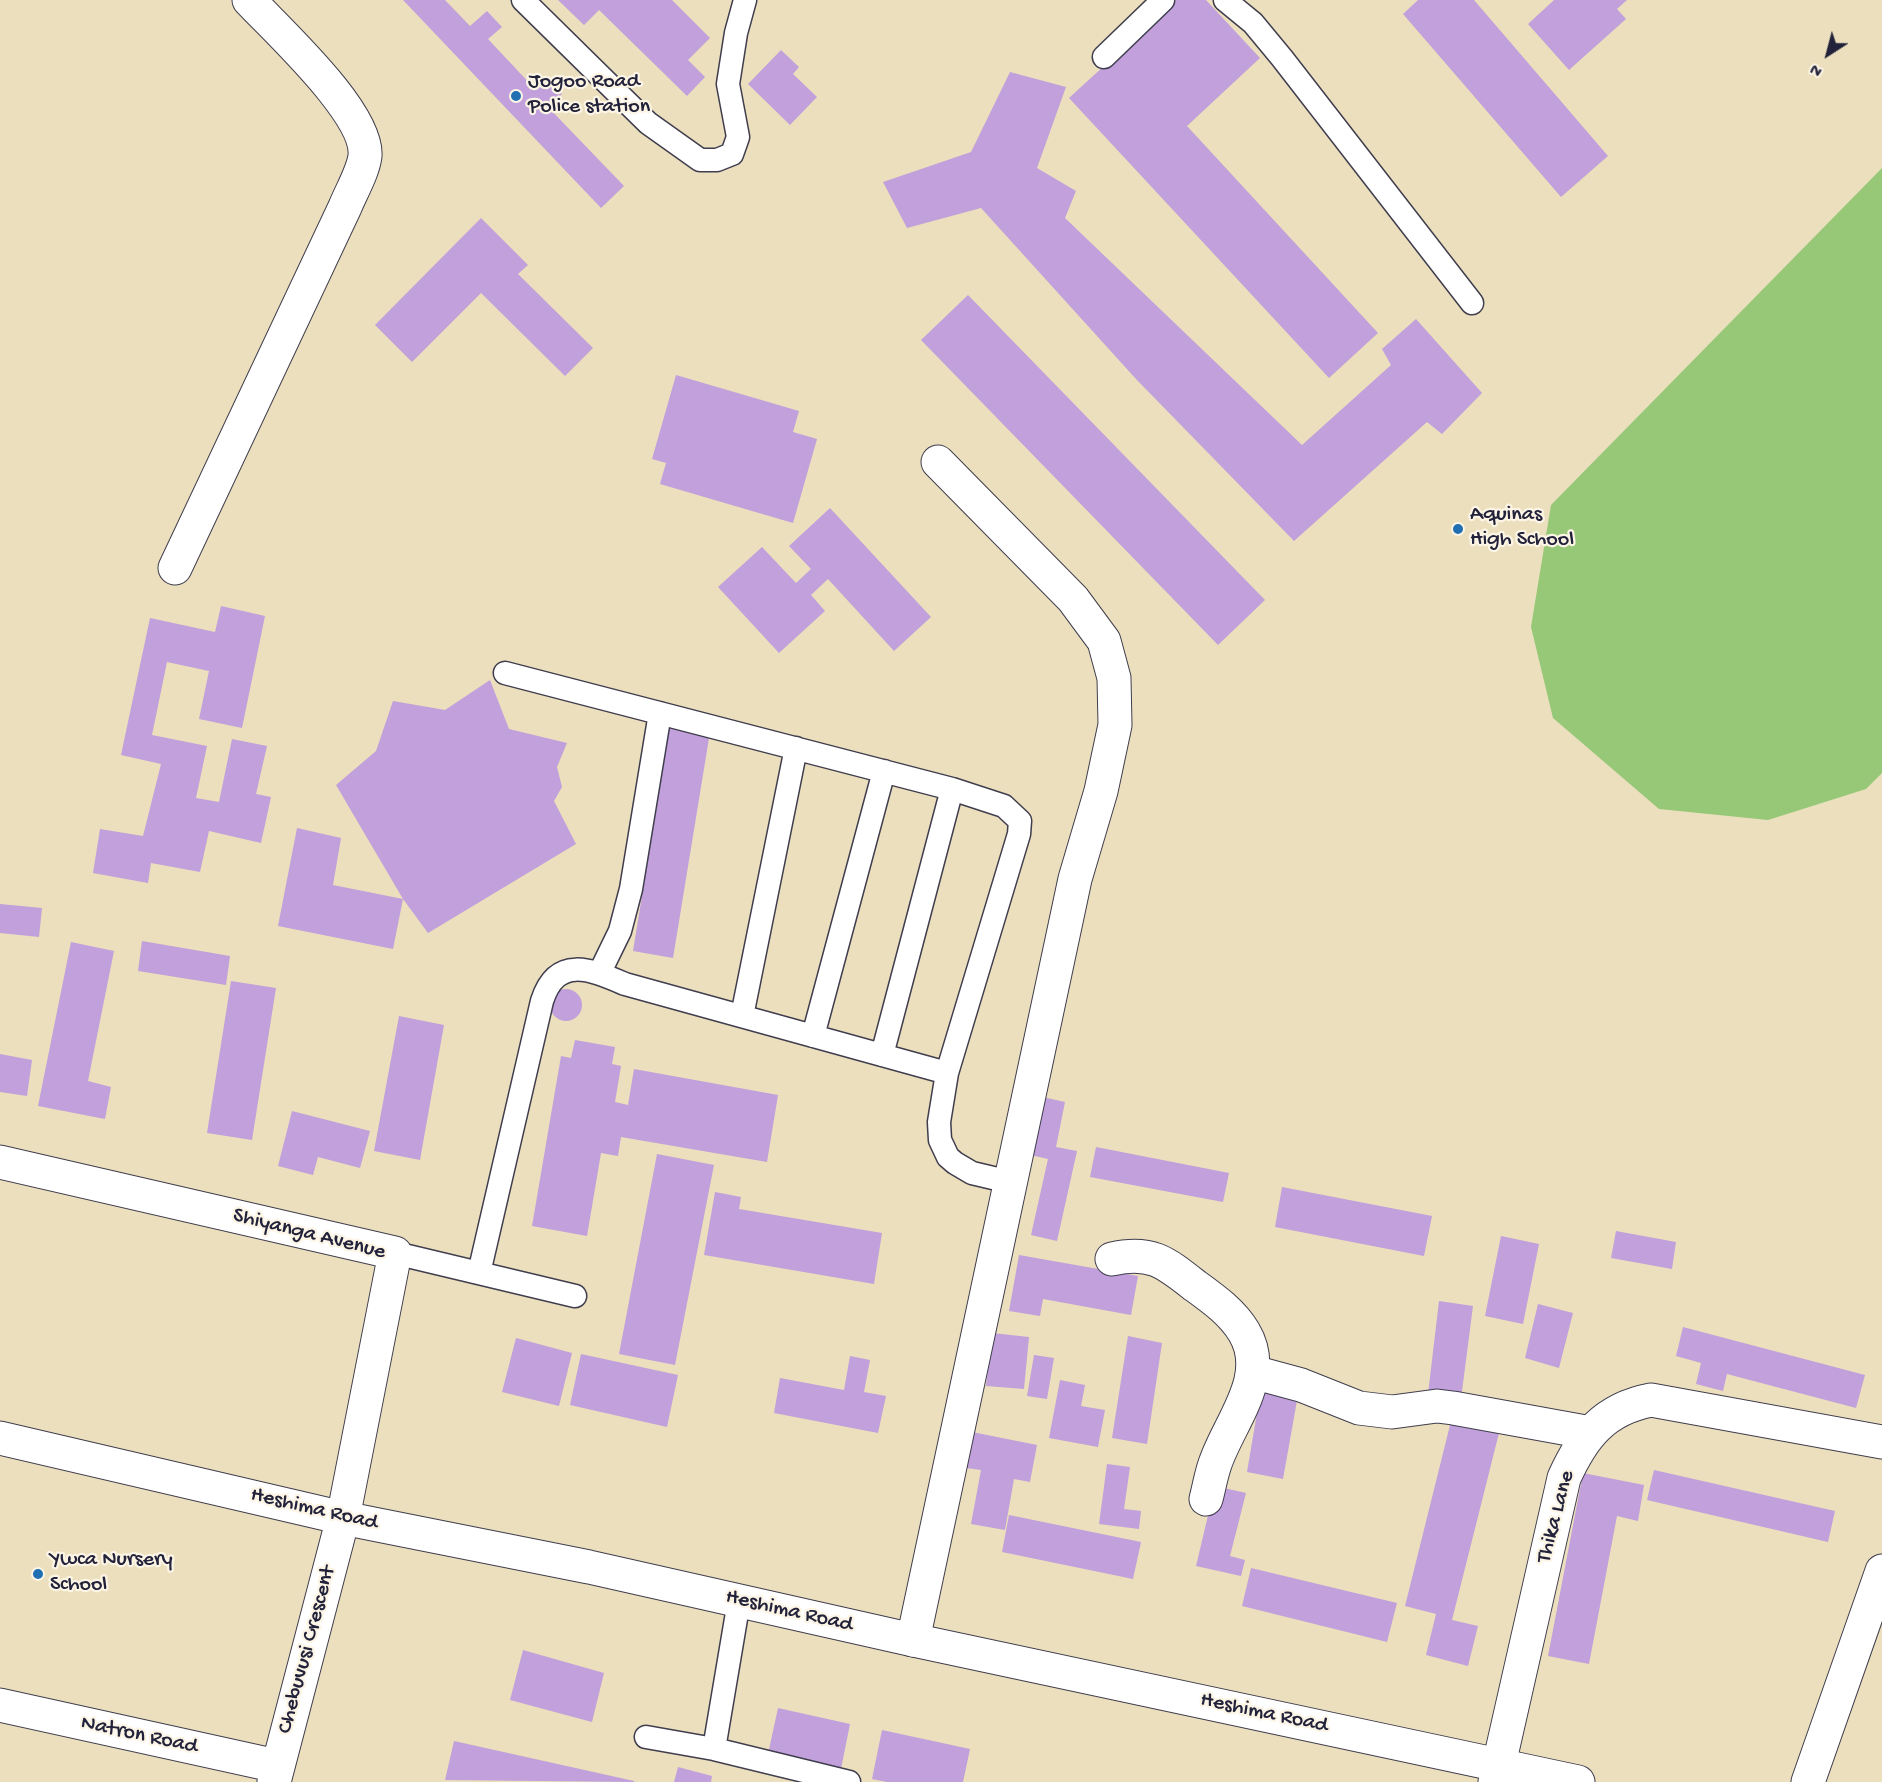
<!DOCTYPE html>
<style>
body{margin:0}
#map{position:relative;width:1882px;height:1782px;overflow:hidden;background:#ebdfbd;font-family:"Gochi Hand",sans-serif}
canvas{display:block}
.north{position:absolute;left:1798px;top:24px;width:60px;height:60px;-webkit-text-stroke:4px #fcf5e5;paint-order:stroke;rotate:216deg;font-size:16px;font-weight:700;line-height:24px;text-align:center;color:#22223b}
.north::after{content:'';display:block;margin:auto;width:21px;height:27px;background:#22223b;clip-path:polygon(50% 0,100% 100%,50% 72%,0 100%)}
</style>
<div id="map">
<canvas width="1882" height="1782"></canvas>
<div class="north">N</div>
</div>
<script>
const ctx = document.querySelector('canvas').getContext('2d');
ctx.lineJoin = 'round';
function paint(path, color) {
  ctx.fillStyle = color;
  ctx.fill(path, 'evenodd');
}
function stroke(path, color, width, dash) {
  ctx.strokeStyle = color;
  ctx.lineWidth = width;
  ctx.lineCap = dash ? 'butt' : 'round';
  ctx.setLineDash(dash || []);
  ctx.stroke(path);
}
function label(font, color, halo, rows, align = 'center') {
  ctx.font = font + ' "Gochi Hand",sans-serif';
  ctx.lineWidth = 4.5;
  ctx.setLineDash([]);
  ctx.textBaseline = 'middle';
  ctx.strokeStyle = halo;
  ctx.fillStyle = color;
  for (const [text, x, y, turn = 0] of rows) {
    ctx.save();
    ctx.translate(x, y);
    ctx.rotate((+turn || 0) * Math.PI / 180);
    ctx.textAlign = isNaN(turn) ? turn : align;
    if (halo) ctx.strokeText(text, 0, 0);
    ctx.fillText(text, 0, 0);
    ctx.restore();
  }
}
const green = new Path2D(`
 M1882,168V773L1866,789L1768,820L1659,809L1553,718L1531,627L1551,505Z`);
const building = new Path2D(`
 M403,0H445L470,26L487,11L502,27L488,39L534,88L545,76L562,94L548,107L624,186L601,208Z
 M558,0H672L710,38L688,60L705,77L687,96L599,10L584,25Z
 M1176,0H1206L1260,58L1187,126L1378,333L1329,378L1069,98Z
 M1418,0H1474L1608,156L1561,197L1403,14Z
 M1554,0H1627L1617,9L1626,19L1569,70L1528,24Z
 M781,50L799,67L793,74L817,97L790,125L748,84Z
 M1010,72L1066,87L1037,168L1076,191L1065,218L1302,445L1391,365L1382,349L1416,319L1482,393L1442,434L1427,422L1294,541L1136,379L981,208L907,228L883,182L971,152Z
 M481,218L528,265L518,274L593,348L565,376L481,293L412,362L375,325Z
 M968,295L1265,600L1218,645L921,340Z
 M676,375L799,411L793,432L817,439L793,523L660,484L666,463L652,459Z
 M830,508L931,617L894,651L828,579L811,595L825,611L779,653L718,587L762,547L796,583L811,569L789,546Z
 M221,606L265,616L242,728L199,719L209,671L167,662L152,735L207,746L196,798L219,802L232,739L267,746L256,794L271,797L261,843L209,831L200,872L151,863L148,883L93,873L100,829L143,836L161,764L121,755L150,618L215,632Z
 M490,680L509,729L567,743L557,767L562,787L554,801L576,844L428,933L403,899L336,785L376,751L393,701L445,710Z
 M670,725L710,732L673,958L633,951Z
 M297,828L341,838L333,885L403,899L393,949L278,926Z
 M0,904L42,908L39,937L0,933Z
 M142,941L230,956L226,985L138,971Z
 M71,942L114,951L88,1081L111,1087L105,1119L38,1106Z
 M231,981L276,988L252,1140L207,1133Z
 M550 1005a16 16 0 1 1 32 0a16 16 0 1 1-32 0Z
 M399,1016L444,1025L420,1160L374,1151Z
 M575,1040L615,1047L612,1064L621,1066L615,1102L628,1105L634,1069L778,1095L767,1162L621,1137L618,1156L601,1153L587,1236L532,1226L561,1056L571,1058Z
 M0,1054L32,1060L27,1096L0,1092Z
 M1038,1096L1065,1102L1056,1147L1077,1151L1057,1241L1031,1235L1048,1159L1026,1154Z
 M292,1111L370,1131L360,1168L318,1157L313,1175L278,1166Z
 M1096,1147L1229,1173L1223,1202L1090,1177Z
 M657,1154L714,1165L675,1365L619,1354Z
 M1282,1187L1432,1216L1424,1256L1275,1227Z
 M715,1192L741,1197L739,1209L882,1233L874,1284L704,1255Z
 M1616,1231L1676,1242L1672,1269L1611,1258Z
 M1501,1236L1539,1244L1523,1324L1485,1316Z
 M1019,1255L1138,1276L1131,1315L1043,1299L1040,1316L1009,1311Z
 M1439,1301L1473,1306L1461,1399L1428,1394Z
 M1538,1304L1573,1313L1559,1368L1525,1358Z
 M1683,1327L1865,1375L1856,1408L1727,1374L1723,1391L1696,1384L1701,1363L1676,1356Z
 M992,1333L1029,1337L1024,1389L986,1386Z
 M1128,1336L1162,1343L1147,1444L1112,1438Z
 M516,1338L572,1353L559,1406L502,1392Z
 M581,1354L678,1375L667,1427L570,1405Z
 M1034,1355L1054,1358L1047,1399L1027,1396Z
 M850,1356L870,1360L864,1392L886,1396L878,1433L774,1413L780,1378L844,1390Z
 M1060,1380L1085,1385L1081,1406L1105,1410L1098,1447L1049,1438Z
 M1261,1389L1298,1395L1283,1479L1247,1472Z
 M1452,1417L1500,1429L1452,1620L1478,1626L1468,1666L1426,1655L1436,1614L1405,1606Z
 M972,1432L1037,1445L1030,1482L1014,1479L1005,1530L971,1524L981,1470L966,1468Z
 M1107,1464L1130,1467L1124,1509L1141,1511L1139,1529L1099,1524Z
 M1654,1470L1835,1511L1828,1542L1647,1500Z
 M1583,1473L1644,1485L1638,1521L1617,1516L1589,1664L1548,1656Z
 M1215,1486L1246,1493L1230,1556L1245,1560L1241,1576L1196,1566Z
 M1009,1515L1141,1542L1133,1579L1002,1552Z
 M1251,1568L1397,1603L1387,1642L1242,1606Z
 M523,1650L604,1673L592,1722L510,1700Z
 M778,1708L850,1724L841,1769L768,1754Z
 M882,1730L970,1749L963,1782H887L872,1779Z
 M454,1741L634,1781V1782L445,1780Z
 M678,1767L712,1776L711,1782H674Z`);
const service = new Path2D(`
 M523,0L648,123L700,160H717L732,154L738,137L728,84L736,33L745,0
 M1225,0L1253,23L1282,58L1472,303
 M1104,57L1163,0
 M505,673L952,789L1004,806L1020,821L1019,834L947,1073L939,1122L940,1140L948,1157L955,1163L972,1173L1010,1182
 M600,972L620,931L631,889L660,713
 M742,1016L796,748
 M813,1036L884,771
 M882,1055L952,789
 M395,1253L575,1296
 M479,1273L542,1001C557,954 592,970 625,984L947,1073
 M646,1737L714,1749L849,1782
 M714,1749L739,1601`);
const minor = new Path2D(`
 M175,568L345,207C351,192 363,172 365,156C369,114 278,31 249,0
 M0,1162L395,1253L343,1518L274,1782
 M1112,1259C1150,1250 1165,1262 1194,1285C1212,1298 1232,1312 1244,1332C1271,1377 1229,1422 1215,1464C1211,1475 1209,1488 1206,1499
 M1253,1372L1301,1385L1359,1408L1392,1412L1437,1406L1453,1408L1591,1433
 M913,1640L1075,879L1101,791L1115,725L1114,678L1104,641L1073,599L938,462
 M0,1705L277,1766
 M1495,1782L1564,1478C1583,1436 1604,1409 1651,1400L1882,1442
 M1808,1782L1882,1571`);
const tertiary = new Path2D(`
 M0,1438L343,1518L589,1567L913,1640L1578,1782`);
const markers = [
 [516,96,6,"#1f6fb2"],
 [1458,529,6,"#1f6fb2"],
 [38,1574,6,"#1f6fb2"]
];
const poiNames = [
 ["Jogoo Road",528,83],
 ["Police station",528,108],
 ["Aquinas",1470,516],
 ["High School",1470,541],
 ["Ywca Nursery",50,1561],
 ["School",50,1586]
];
const streetNames = [
 ["Shiyanga Avenue",309,1235,14],
 ["Heshima Road",314,1510,13],
 ["Thika Lane",1557,1517,-75],
 ["Heshima Road",789,1612,13],
 ["Chebuvusi Crescent",308,1650,-75],
 ["Heshima Road",1264,1714,12],
 ["Natron Road",139,1736,12]
];
paint(green, '#96c878');
paint(building, '#c1a0db');
stroke(service, '#403e4e', 25);
stroke(minor, '#403e4e', 35);
stroke(tertiary, '#403e4e', 35);
stroke(service, '#fff', 22);
stroke(minor, '#fff', 33);
stroke(tertiary, '#fff', 33);
for (const [x, y, r, color] of markers) {
  const dot = new Path2D();
  dot.arc(x, y, r, 0, 2 * Math.PI);
  ctx.fillStyle = color;
  ctx.fill(dot);
  stroke(dot, '#fcf5e5', 2);
}
label('22px', '#22223b', '#fcf5e5', poiNames, 'left');
label('22px', '#22223b', '#fcf5e5', streetNames);
</script>
